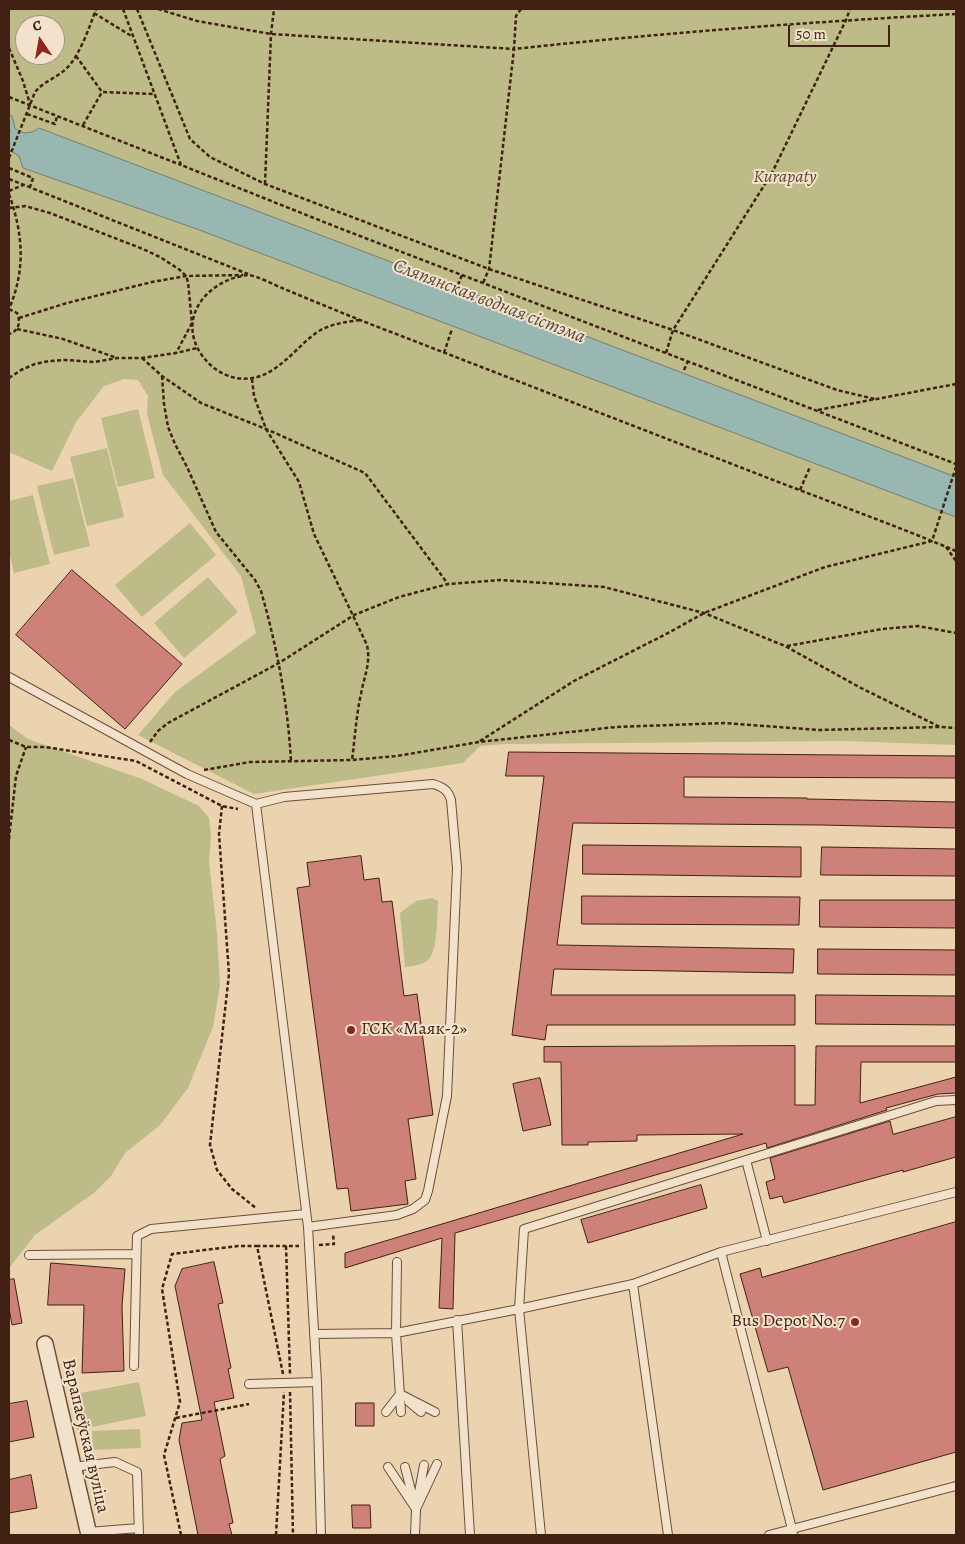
<!DOCTYPE html>
<meta charset="utf-8">
<style>
body{margin:0}
#map{position:relative;width:965px;height:1544px;overflow:hidden;background:#ebd3b0;font-family:Alegreya,serif}
canvas{display:block}
.frame{position:absolute;inset:0;border:10px solid #412111;pointer-events:none}
.north{position:absolute;left:15px;top:15px;width:50px;height:50px;box-sizing:border-box;background:#f2e2cc;border:1px solid #ab9581;border-radius:50%;rotate:348deg;font-size:14px;font-weight:700;line-height:20px;text-align:center;color:#412111}
.north::after{content:'';display:block;margin:auto;width:18px;height:22px;background:#8f2418;clip-path:polygon(50% 0,100% 100%,50% 72%,0 100%)}
.scale{position:absolute;left:788px;top:25px;width:102px;height:22px;box-sizing:border-box;border:2px solid #412111;border-top:0;padding-left:6px;font-size:15px;line-height:18px;white-space:nowrap;color:#412111;-webkit-text-stroke:4px #f2e2cc;paint-order:stroke}
</style>
<div id="map">
<canvas width="965" height="1544"></canvas>
<div class="frame"></div>
<div class="north">С</div>
<div class="scale">50 m</div>
</div>
<script>
const ctx = document.querySelector('canvas').getContext('2d');
ctx.lineJoin = 'round';
function paint(path, color) {
  ctx.fillStyle = color;
  ctx.fill(path, 'evenodd');
}
function stroke(path, color, width, dash) {
  ctx.strokeStyle = color;
  ctx.lineWidth = width;
  ctx.lineCap = dash ? 'butt' : 'round';
  ctx.setLineDash(dash || []);
  ctx.stroke(path);
}
function label(font, color, halo, rows, align = 'center') {
  ctx.font = font + ' Alegreya,serif';
  ctx.lineWidth = 4;
  ctx.setLineDash([]);
  ctx.textBaseline = 'middle';
  ctx.strokeStyle = halo;
  ctx.fillStyle = color;
  for (const [text, x, y, turn = 0] of rows) {
    ctx.save();
    ctx.translate(x, y);
    ctx.rotate((+turn || 0) * Math.PI / 180);
    ctx.textAlign = isNaN(turn) ? turn : align;
    if (halo) ctx.strokeText(text, 0, 0);
    ctx.fillText(text, 0, 0);
    ctx.restore();
  }
}
const green = new Path2D(`
 M9,9H956V477L39,128C27,137 12,133 12,116L9,115ZM25,25H55V55H25Z
 M9,150L19,156L23,168L194,228L956,517V745L845,741L506,744L480,746L463,763L254,794L138,735L175,692L256,633L241,576L163,475L147,414L148,396L138,380L124,379L104,386L76,422L52,471L9,452Z
 M138,409L155,478L118,487L101,418Z
 M107,448L124,517L87,526L70,457Z
 M73,478L90,546L54,555L37,486Z
 M33,495L50,564L14,573L9,552V501Z
 M190,523L216,555L142,617L115,585Z
 M208,577L238,612L184,658L154,623Z
 M9,725L28,739L142,779L199,806L209,818L211,837L209,862L217,933L220,985L213,1027L188,1088L160,1125L125,1153L111,1176L95,1192L35,1235L9,1268Z
 M432,898L438,901C437,914 438,951 428,960C423,965 412,966 405,967L400,913L416,901Z
 M139,1382L146,1416L77,1430L70,1395Z
 M140,1429L141,1448L93,1450L92,1431Z`);
const water = new Path2D(`
 M9,115L12,116L15,128C23,135 31,134 39,128L956,477V517L194,228L23,168L19,156L9,150Z`);
const building = new Path2D(`
 M72,570L182,664L125,729L16,635Z
 M509,752L956,756V778L684,777V797L807,798V799L956,802V828L821,825L573,823L557,945L794,949L793,973L554,969L551,995H795V1025H547L545,1040L512,1035L544,776H506Z
 M583,845L801,847V877L583,874Z
 M822,847L956,849V876L821,875Z
 M361,856L364,880L379,878L382,902L392,901L404,996L417,994L433,1115L408,1119L416,1179L405,1181L408,1204L351,1211L348,1188L337,1189L297,888L310,886L307,863Z
 M582,896L800,897L799,925L582,924Z
 M820,900H956V928L820,927Z
 M818,949L956,950V975L818,974Z
 M816,995L956,996V1025L816,1024Z
 M795,1046V1105H815L816,1046H956V1062H861L860,1103L956,1077V1093L938,1094L886,1108L887,1110L767,1148L766,1143L455,1233L453,1309L439,1308L442,1238L345,1268V1253L743,1134L637,1135V1141L588,1142V1145H562L561,1062H544V1047Z
 M540,1078L551,1125L523,1131L513,1084Z
 M956,1117V1157L903,1172V1170L784,1203L782,1196L770,1199L766,1182L775,1179L770,1158L890,1121L893,1134Z
 M701,1185L707,1208L588,1243L581,1220Z
 M956,1222V1452L823,1490L788,1367L768,1372L740,1274L760,1268L762,1277Z
 M214,1262L223,1303L218,1304L231,1368L228,1369L234,1398L214,1402L225,1456L220,1459L233,1523L229,1524L232,1535H198L179,1440L182,1423L202,1420L175,1286L182,1269Z
 M51,1263L125,1269L122,1306L124,1371L82,1373L84,1305H48Z
 M14,1279L22,1323L12,1325L9,1308V1280Z
 M27,1401L34,1437L9,1442V1404Z
 M356,1403H374V1426H356Z
 M31,1475L37,1508L9,1513V1480Z
 M352,1505H370L371,1528H353Z`);
const path = new Path2D(`
 M123,9L181,165L339,228L956,464
 M137,9L190,139L210,157L265,184L489,269L673,330L837,390L875,399
 M158,9L197,21L271,34L514,49L489,269L483,283
 M521,9L516,16L514,49C661,33 809,22 956,14
 M94,13L133,37
 M9,48L23,81L30,104
 M76,56L102,92L154,94
 M9,97L181,165
 M27,114L55,124L57,116
 M83,125L102,92
 M9,158L35,92C43,82 56,78 66,69C79,57 90,26 96,9
 M9,168L33,178L30,187
 M9,179L248,274
 M265,184L271,34L274,9
 M9,191L23,185
 M9,194C23,234 26,269 9,309
 M9,208L25,206L50,213L143,249L160,257L180,270L186,276L188,282L192,323L176,353
 M458,285L462,275
 M9,309L17,313C21,322 19,331 9,334
 M19,318L67,303L152,282L186,276L243,275
 M360,320C345,322 331,324 319,331C302,342 291,358 274,369C247,388 214,378 198,349C181,316 205,286 237,277C241,277 244,275 248,275C256,275 274,285 282,288C318,303 354,318 391,332C515,380 639,428 763,476C827,501 892,524 956,551
 M17,329L63,339L117,358
 M444,353L452,329
 M666,353L673,330L772,173L846,20L850,9
 M142,358L162,376L201,403L266,429L365,473L448,584
 M684,370L688,361
 M162,376L164,404L168,427L175,444L187,467L216,532L255,580L261,591C277,647 288,704 291,762
 M9,378L21,370L35,364L49,361L65,360L94,362L118,358H142L176,353L197,348
 M252,379L254,396L266,429L299,482L314,534L367,645C371,663 364,677 361,694C356,716 355,738 352,760
 M818,410L956,384
 M800,490L810,467
 M946,547L956,561
 M787,646L882,629L918,626L956,633
 M9,740L26,747H45L136,761L222,806L238,809
 M480,741L574,681L670,632L704,613L825,567L932,541L956,467
 M150,742L158,731L168,723L279,663L354,615L399,597L448,584L500,580L604,587L704,613L785,646L861,688L940,727
 M204,770L250,762L352,760L397,756L479,742L616,727L725,723L818,730L940,727L956,728
 M222,806L219,834L229,974L210,1145L217,1170L232,1189L256,1208
 M9,839L16,776L26,747
 M319,1245L334,1244L333,1234
 M286,1246L290,1374
 M283,1374L257,1246H299
 M290,1392L293,1535
 M176,1418L249,1404
 M181,1535L164,1455L180,1402L162,1289L172,1254L238,1246H257
 M276,1535L284,1392`);
const service = new Path2D(`
 M9,677L187,774L256,804L284,797L433,784C443,787 448,790 451,800L457,868L447,1096L428,1191L425,1200L413,1209L397,1215L308,1227
 M256,804L308,1227L317,1382L321,1535
 M746,1160L767,1241
 M956,1192L721,1252L792,1529L956,1486
 M29,1255L136,1254
 M397,1262L396,1333L401,1412
 M633,1284L668,1535
 M457,1320L470,1535
 M314,1334L396,1333L519,1309L524,1229L936,1101L956,1100
 M134,1366L137,1236L151,1229L306,1214
 M249,1384L317,1382
 M409,1402L421,1412
 M386,1412L400,1394L435,1412
 M73,1467L115,1462L137,1472L139,1535
 M388,1467L416,1509L437,1464
 M405,1467L414,1502
 M88,1532L139,1528
 M415,1535L416,1509L424,1465
 M541,1535L519,1309L633,1284L721,1252
 M769,1535L792,1529L793,1535`);
const minor = new Path2D(`
 M45,1344L89,1535`);
const markers = [
 [351,1030,5,"#8f2418"],
 [855,1322,5,"#8f2418"]
];
const parkNames = [
 ["Kurapaty",785,178]
];
const poiNames = [
 ["ГСК «Маяк-2»",361,1030],
 ["Bus Depot No.7",845,1322,"right"]
];
const streetNames = [
 ["Варапаеўская вуліца",85,1436,77]
];
const waterNames = [
 ["Сляпянская водная сістэма",489,302,21]
];
paint(green, '#bdbb87');
paint(water, '#99b7b1');
stroke(water, '#767b71', 1);
paint(building, '#ce8178');
stroke(building, '#412111', 1);
stroke(service, '#6c4e39', 10);
stroke(minor, '#6c4e39', 18);
stroke(path, '#412111', 2.5, [4, 2.5]);
stroke(service, '#f2e2cc', 8);
stroke(minor, '#f2e2cc', 15);
for (const [x, y, r, color] of markers) {
  const dot = new Path2D();
  dot.arc(x, y, r, 0, 2 * Math.PI);
  ctx.fillStyle = color;
  ctx.fill(dot);
  stroke(dot, '#f2e2cc', 2);
}
label('italic 18px', '#60482e', '#f2e2cc', parkNames);
label('18px', '#412111', '#f2e2cc', poiNames, 'left');
label('18px', '#412111', '#f2e2cc', streetNames);
label('italic 19px', '#574639', '#f2e2cc', waterNames);
</script>
